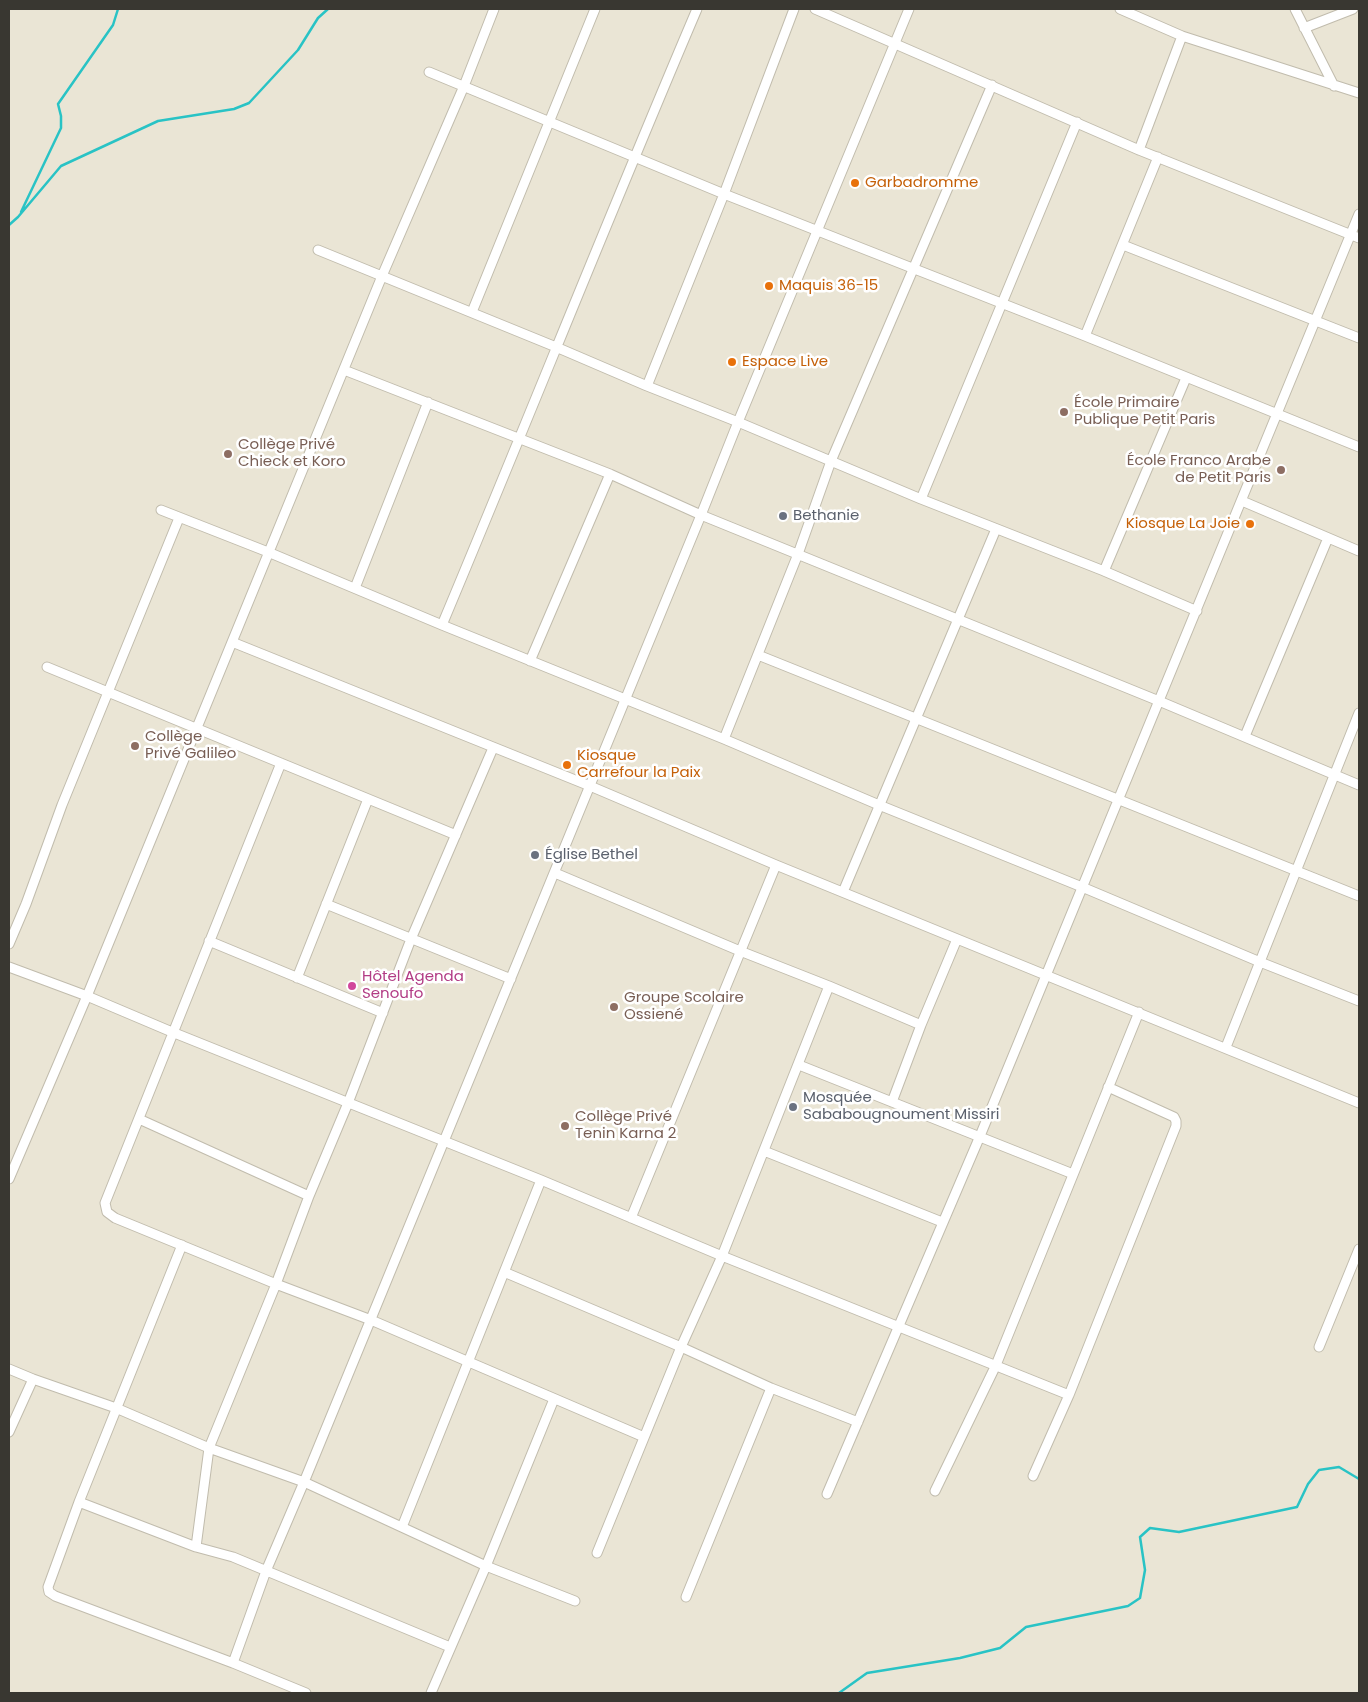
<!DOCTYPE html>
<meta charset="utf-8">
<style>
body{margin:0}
#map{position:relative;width:1368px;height:1702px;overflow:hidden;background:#eae5d5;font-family:Poppins,sans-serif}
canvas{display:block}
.frame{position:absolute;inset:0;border:10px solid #393731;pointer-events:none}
</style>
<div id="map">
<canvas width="1368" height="1702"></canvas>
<div class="frame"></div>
</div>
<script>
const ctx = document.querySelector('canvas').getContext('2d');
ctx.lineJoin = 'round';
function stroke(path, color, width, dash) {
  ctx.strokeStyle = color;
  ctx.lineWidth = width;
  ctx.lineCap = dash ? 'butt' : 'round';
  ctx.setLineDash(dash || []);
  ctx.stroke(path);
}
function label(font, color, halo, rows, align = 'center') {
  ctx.font = font + ' Poppins,sans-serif';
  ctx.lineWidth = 5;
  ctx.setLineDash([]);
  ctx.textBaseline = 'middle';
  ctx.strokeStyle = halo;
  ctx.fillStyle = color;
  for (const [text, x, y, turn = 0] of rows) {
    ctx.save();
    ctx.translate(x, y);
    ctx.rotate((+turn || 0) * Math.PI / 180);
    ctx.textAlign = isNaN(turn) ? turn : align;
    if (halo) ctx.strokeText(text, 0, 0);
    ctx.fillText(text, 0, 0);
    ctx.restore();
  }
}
const stream = new Path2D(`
 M21,212L61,128V116L58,104L113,25L118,9
 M9,225L18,217L61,166L158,121L234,109L249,103L298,50L318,18L328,9
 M839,1693L867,1673L960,1658L1000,1648L1026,1627L1128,1606L1140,1598L1145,1570L1140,1537L1150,1528L1179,1532L1297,1507L1308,1484L1319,1470L1339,1467L1359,1479`);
const minor = new Path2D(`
 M815,9L1139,150L1359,238
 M1120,9L1182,36L1359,93
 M1295,9L1334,86
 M1304,28L1353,9
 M429,72L724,194L1085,336L1359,447
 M1139,150L1182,36
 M1123,245L1359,338
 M318,250L556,347L647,386L738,422L921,499L1104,571L1197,611
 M472,312L595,9
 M1085,336L1158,157
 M344,370L610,474L701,515L1159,701L1359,785
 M647,386L724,194L794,9
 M921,499L1077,122
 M1242,501L1359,551
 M161,510L268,552L442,625L724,739L879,805L1082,887L1260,962L1359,1001
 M1104,571L1186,378
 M355,588L428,402
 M442,625C528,420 610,213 697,9
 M232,642L590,786L776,865L1359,1103
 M758,655L1359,896
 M530,661L610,474
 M47,667L456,835
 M1245,736L1328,538
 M724,739L798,554L831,461L992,85
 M281,763L105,1203L107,1212L115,1218L276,1284L371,1320L644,1437
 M555,873L740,951L829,986L921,1025
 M843,892L996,529
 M326,904L511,979
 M209,941L383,1013
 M9,944L26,904L62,805L179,518
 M9,967L87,996L172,1032L541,1180L722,1256L1069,1395
 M297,978L368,799
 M1226,1047L1359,713
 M799,1065L1073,1174
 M892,1102L921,1025L957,939
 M139,1119L309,1196
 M764,1151L942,1222
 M9,1179L87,996L382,276L464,86L494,9
 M631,1218L776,865
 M182,1245L79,1502L48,1587L49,1592L55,1596L233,1663L306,1693
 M504,1272L681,1347L771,1388L858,1422
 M1319,1347L1359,1249
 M9,1369L33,1379L116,1408L209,1448L304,1482L486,1566L575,1601
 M9,1432L33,1379
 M1033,1476L1069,1395L1176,1126V1121L1174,1117L1108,1087
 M935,1491L996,1365L1139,1012
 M827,1494L980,1136L1359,214
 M79,1502L196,1547L233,1557L450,1647
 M402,1527L541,1180
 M196,1547L209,1448L276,1284L309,1196L348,1103L411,939L493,748
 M597,1553L681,1347L722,1256L829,986
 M686,1597L771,1388
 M233,1663L266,1571L304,1482L701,515L738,422L909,9
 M431,1693L486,1566L554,1399`);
const markers = [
 [855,183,5,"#e8710a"],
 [769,286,5,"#e8710a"],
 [732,362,5,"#e8710a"],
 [1064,412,5,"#8d6e63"],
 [228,454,5,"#8d6e63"],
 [1281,470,5,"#8d6e63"],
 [783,516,5,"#6b7280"],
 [1250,524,5,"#e8710a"],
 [135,746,5,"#8d6e63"],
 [567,765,5,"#e8710a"],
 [535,855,5,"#6b7280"],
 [352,986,5,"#d1479c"],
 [614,1007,5,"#8d6e63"],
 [793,1107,5,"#6b7280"],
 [565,1126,5,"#8d6e63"]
];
const foodNames = [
 ["Garbadromme",865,183],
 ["Maquis 36-15",779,286],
 ["Espace Live",742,362],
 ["Kiosque La Joie",1240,524,"right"],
 ["Kiosque",577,756],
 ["Carrefour la Paix",577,773]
];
const educationNames = [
 ["École Primaire",1074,403],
 ["Publique Petit Paris",1074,420],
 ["Collège Privé",238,445],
 ["Chieck et Koro",238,462],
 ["École Franco Arabe",1271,461,"right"],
 ["de Petit Paris",1271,478,"right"],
 ["Collège",145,737],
 ["Privé Galileo",145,754],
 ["Groupe Scolaire",624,998],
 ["Ossiené",624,1015],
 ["Collège Privé",575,1117],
 ["Tenin Karna 2",575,1134]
];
const worshipNames = [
 ["Bethanie",793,516],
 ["Église Bethel",545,855],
 ["Mosquée",803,1098],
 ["Sababougnoument Missiri",803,1115]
];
const hotelNames = [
 ["Hôtel Agenda",362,977],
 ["Senoufo",362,994]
];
stroke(stream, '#29c3c5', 2.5);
stroke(minor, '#c1bcad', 11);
stroke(minor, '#fff', 9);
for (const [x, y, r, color] of markers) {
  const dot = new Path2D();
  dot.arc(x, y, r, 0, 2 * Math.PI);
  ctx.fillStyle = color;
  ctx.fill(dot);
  stroke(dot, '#fff', 2);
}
label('15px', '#c56008', '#fff', foodNames, 'left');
label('15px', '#785e54', '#fff', educationNames, 'left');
label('15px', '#5b616d', '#fff', worshipNames, 'left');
label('15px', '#b23c85', '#fff', hotelNames, 'left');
</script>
